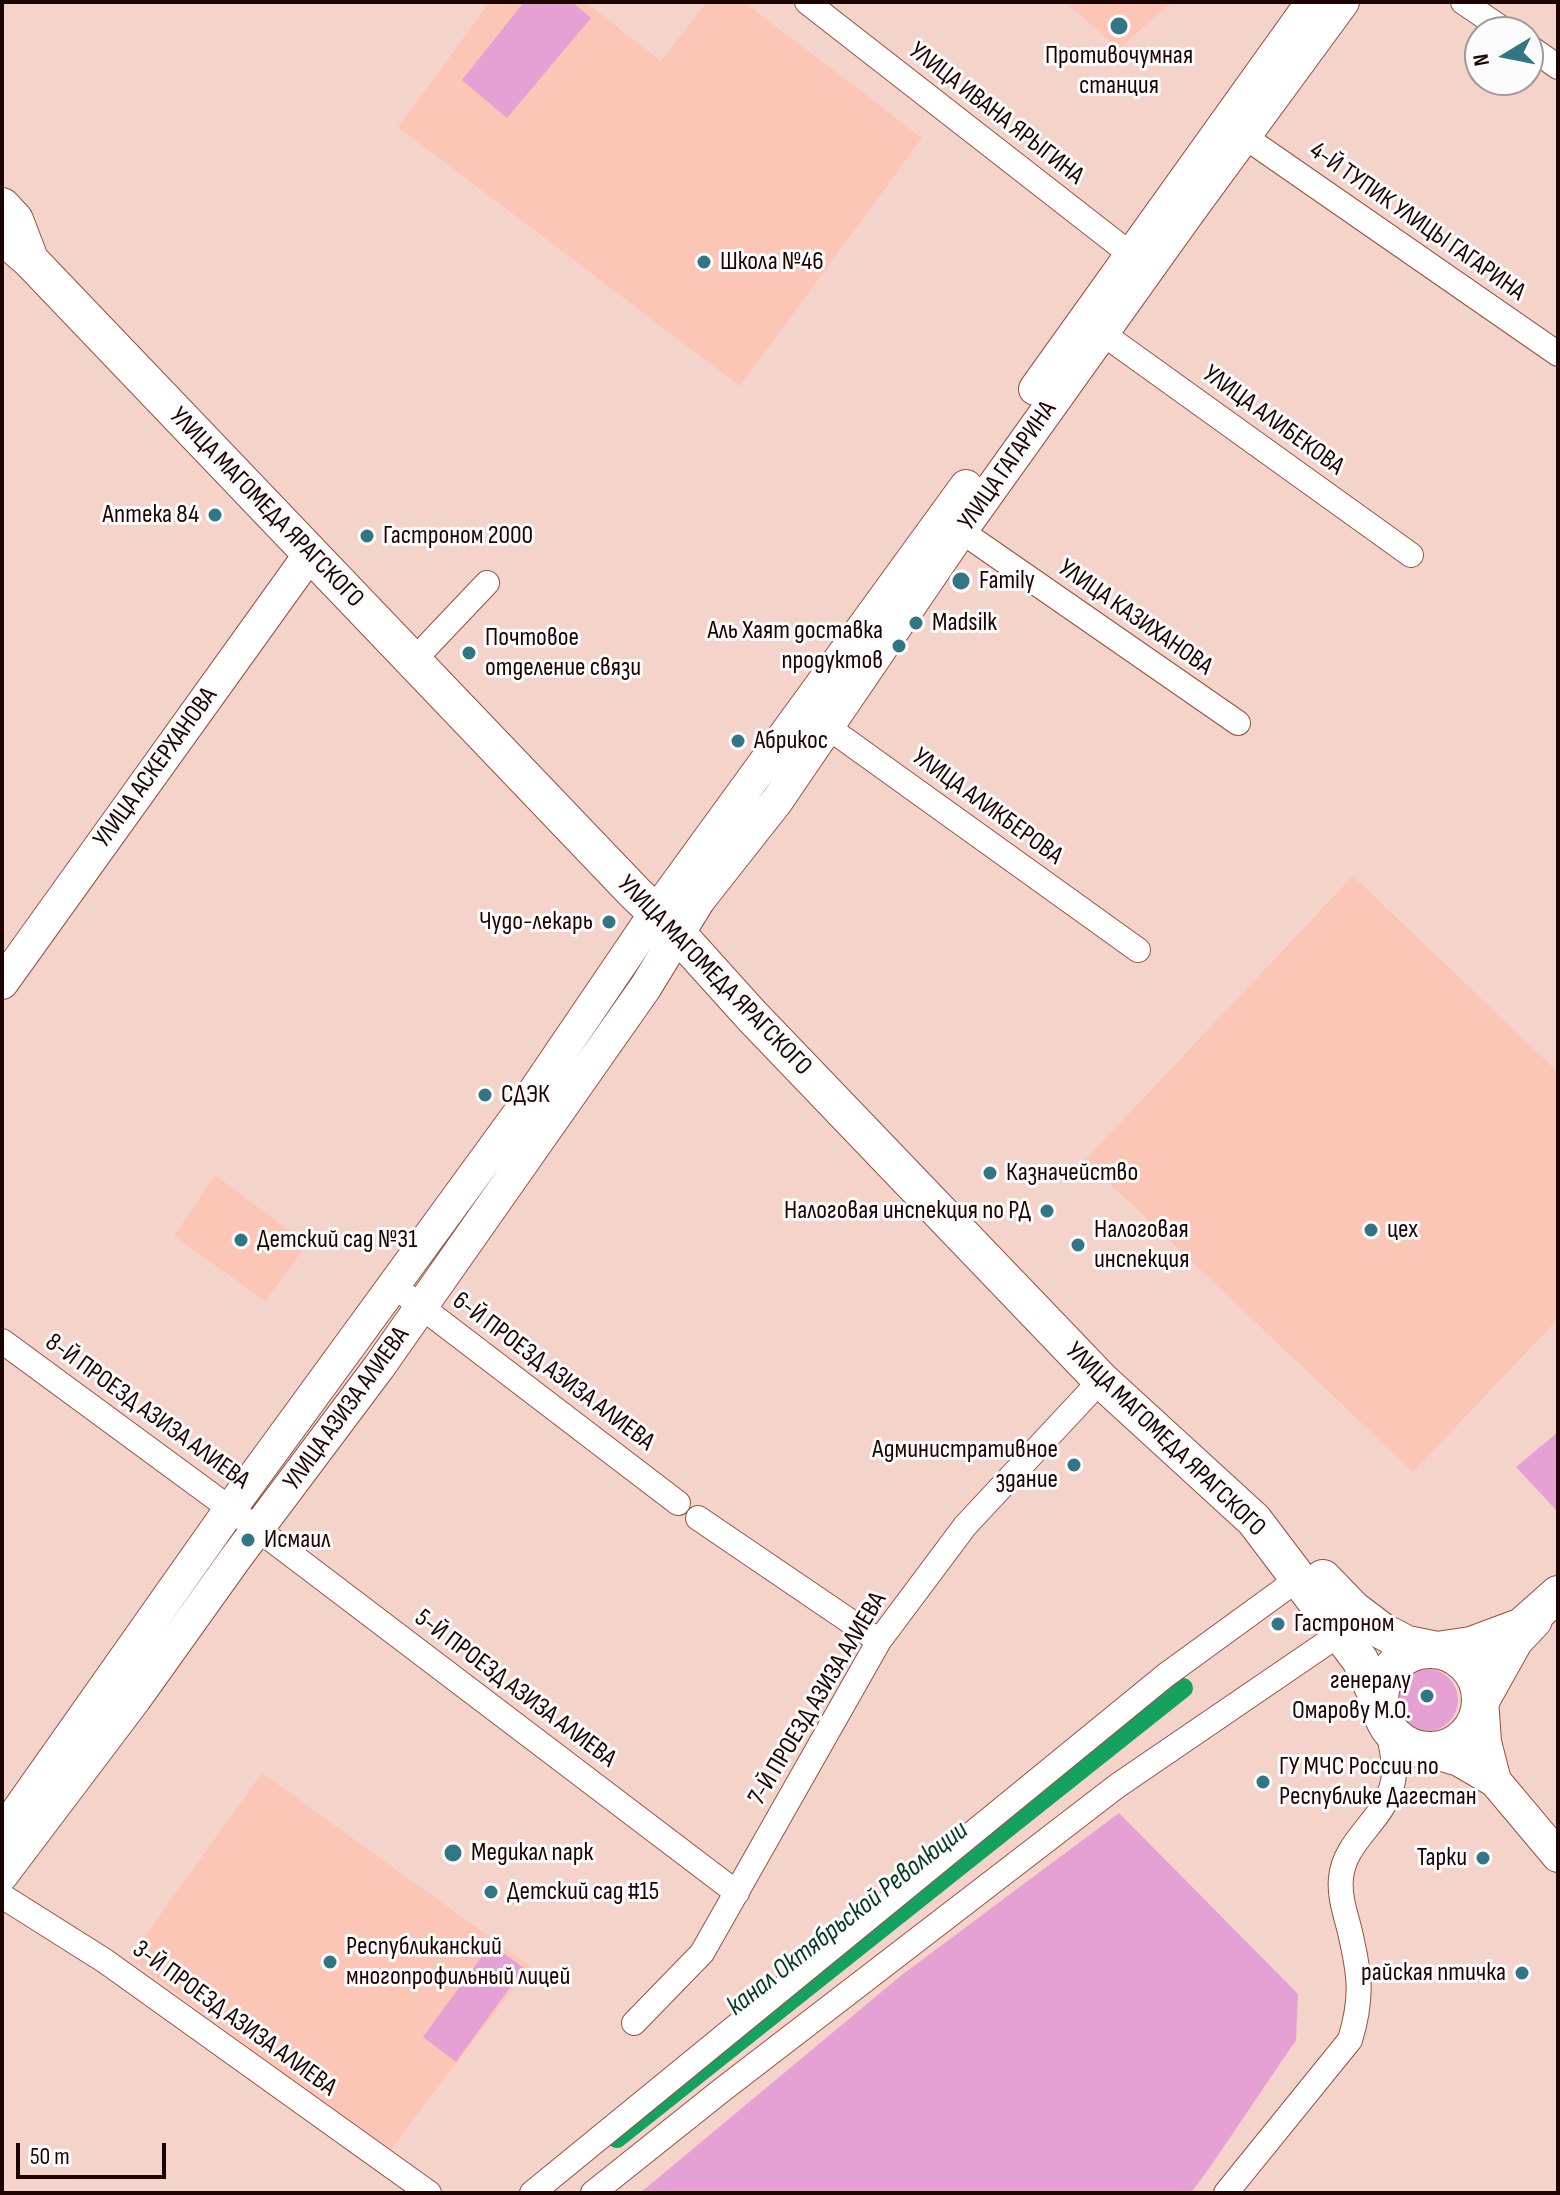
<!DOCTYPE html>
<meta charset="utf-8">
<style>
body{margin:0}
#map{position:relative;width:1560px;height:2195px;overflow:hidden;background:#f4d3ca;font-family:"Sofia Sans Condensed",sans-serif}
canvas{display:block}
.frame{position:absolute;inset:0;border:4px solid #1d0401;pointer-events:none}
.north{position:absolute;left:1464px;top:16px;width:80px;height:80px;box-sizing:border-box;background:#fcfcfc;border:2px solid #a39998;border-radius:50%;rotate:260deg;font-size:22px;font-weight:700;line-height:32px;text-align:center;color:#1d0401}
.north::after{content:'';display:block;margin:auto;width:28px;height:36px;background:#327686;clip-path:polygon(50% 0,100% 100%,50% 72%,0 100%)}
.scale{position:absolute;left:16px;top:2143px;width:150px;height:36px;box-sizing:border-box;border:4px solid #1d0401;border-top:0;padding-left:10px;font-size:24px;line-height:28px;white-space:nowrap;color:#1d0401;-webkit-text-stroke:6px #fcfcfc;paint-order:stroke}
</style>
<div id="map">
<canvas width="1560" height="2195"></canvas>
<div class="frame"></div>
<div class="north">N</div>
<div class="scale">50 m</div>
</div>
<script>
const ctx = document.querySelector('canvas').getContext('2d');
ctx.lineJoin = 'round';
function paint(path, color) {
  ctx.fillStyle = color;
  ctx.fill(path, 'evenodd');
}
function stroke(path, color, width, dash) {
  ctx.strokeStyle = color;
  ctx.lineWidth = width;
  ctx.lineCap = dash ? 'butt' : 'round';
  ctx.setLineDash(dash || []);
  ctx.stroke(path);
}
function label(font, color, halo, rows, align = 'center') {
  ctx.font = font + ' "Sofia Sans Condensed",sans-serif';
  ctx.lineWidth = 6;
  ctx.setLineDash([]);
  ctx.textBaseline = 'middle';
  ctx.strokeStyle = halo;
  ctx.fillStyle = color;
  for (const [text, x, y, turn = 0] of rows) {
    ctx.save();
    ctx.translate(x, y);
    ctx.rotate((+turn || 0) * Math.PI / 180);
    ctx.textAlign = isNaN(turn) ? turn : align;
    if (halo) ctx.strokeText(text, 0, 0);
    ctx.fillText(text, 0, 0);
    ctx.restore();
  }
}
const built = new Path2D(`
 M490,2H585L661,61L707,2H744L922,138L740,386L398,127Z
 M1065,2H1172L1119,49Z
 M1353,876L1558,1072V1319L1413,1472L1085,1160Z
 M215,1175L307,1244L265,1301L174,1236Z
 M262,1773L530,1966L389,2152L129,1958Z`);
const green = new Path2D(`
 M524,2H572L591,18L507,118L462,80Z
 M1558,1432V1512L1516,1467Z
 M1396 1700a31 31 0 1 1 62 0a31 31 0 1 1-62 0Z
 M1119,1813L1298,1994L1296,2040L1210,2167L1191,2193H640L903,1974Z
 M491,1944L524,1968L456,2062L423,2037Z`);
const canal = new Path2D(`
 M617,2138L1183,1688`);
const street = new Path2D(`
 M807,2L1143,264
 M1463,2L1507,32
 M1528,46L1558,67
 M1245,137L1558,354
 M1102,333L1411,555
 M961,531L1238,723
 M413,661L487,583
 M815,718L1138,950
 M394,1286L678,1503
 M2,1341L259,1530L737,1893
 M698,1518L879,1641
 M2,1896L105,1961L429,2193
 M634,2023L702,1953L879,1641L965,1526L1101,1380
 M532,2193L1166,1675L1298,1579
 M593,2193L722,2090L1117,1786L1341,1633
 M1226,2193L1350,2040C1363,1997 1360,1975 1350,1932C1346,1915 1339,1897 1341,1878C1344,1842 1380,1823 1391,1789C1398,1770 1391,1748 1388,1729`);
const secondary = new Path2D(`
 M1035,389L1312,2
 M2,983L310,554
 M1482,1699L1485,1742L1495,1781
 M1425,1750L1459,1760L1495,1781L1558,1856
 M2,1833L231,1508L523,1108L656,912L966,486
 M2,1875L135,1699L235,1559L379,1367L645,988L699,900L777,801L961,531L1189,212L1343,2`);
const primary = new Path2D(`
 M2,206L15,220L28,254
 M2,236L30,260L635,893L678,934L752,1016L1101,1380L1254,1520L1360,1660L1380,1703
 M1323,1578L1353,1609L1382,1631L1407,1644L1437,1650L1471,1645L1522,1626L1558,1594
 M1380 1700a50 50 0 1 1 100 0a50 50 0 1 1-100 0Z
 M1482,1699L1515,1640L1534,1620`);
const markers = [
 [1119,26,10,"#327686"],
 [704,262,8,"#327686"],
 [215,515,8,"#327686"],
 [367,536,8,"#327686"],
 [961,581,10,"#327686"],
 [916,623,8,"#327686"],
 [899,646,8,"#327686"],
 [469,653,8,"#327686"],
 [738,741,8,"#327686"],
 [609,922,8,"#327686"],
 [485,1095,8,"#327686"],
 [990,1173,8,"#327686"],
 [1047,1211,8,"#327686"],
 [1371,1230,8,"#327686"],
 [241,1240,8,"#327686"],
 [1078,1245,8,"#327686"],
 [1074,1465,8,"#327686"],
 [248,1540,8,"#327686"],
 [1278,1624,8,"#327686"],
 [1427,1696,8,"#327686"],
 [1263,1782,8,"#327686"],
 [453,1853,10,"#327686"],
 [1483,1858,8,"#327686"],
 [491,1892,8,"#327686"],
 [330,1962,8,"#327686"],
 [1522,1973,8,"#327686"]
];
const poiNames = [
 ["Противочумная",1119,56,"center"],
 ["станция",1119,86,"center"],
 ["Школа №46",720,262],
 ["Аптека 84",199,515,"right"],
 ["Гастроном 2000",383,536],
 ["Family",979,581],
 ["Madsilk",932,623],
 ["Аль Хаят доставка",883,631,"right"],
 ["продуктов",883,661,"right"],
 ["Почтовое",485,638],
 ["отделение связи",485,668],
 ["Абрикос",754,741],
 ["Чудо-лекарь",593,922,"right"],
 ["СДЭК",501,1095],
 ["Казначейство",1006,1173],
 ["Налоговая инспекция по РД",1031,1211,"right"],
 ["Налоговая",1094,1230],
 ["инспекция",1094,1260],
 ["цех",1387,1230],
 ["Детский сад №31",257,1240],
 ["Административное",1058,1450,"right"],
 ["здание",1058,1480,"right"],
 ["Исмаил",264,1540],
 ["Гастроном",1294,1624],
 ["генералу",1411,1681,"right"],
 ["Омарову М.О.",1411,1711,"right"],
 ["ГУ МЧС России по",1279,1767],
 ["Республике Дагестан",1279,1797],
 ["Медикал парк",471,1853],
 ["Тарки",1467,1858,"right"],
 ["Детский сад #15",507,1892],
 ["Республиканский",346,1947],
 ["многопрофильный лицей",346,1977],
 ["райская птичка",1506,1973,"right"]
];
const streetNames = [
 ["УЛИЦА ИВАНА ЯРЫГИНА",996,114,38],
 ["4-Й ТУПИК УЛИЦЫ ГАГАРИНА",1417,222,35],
 ["УЛИЦА АЛИБЕКОВА",1273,421,36],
 ["УЛИЦА ГАГАРИНА",1008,466,-55],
 ["УЛИЦА МАГОМЕДА ЯРАГСКОГО",266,508,46],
 ["УЛИЦА КАЗИХАНОВА",1135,618,35],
 ["УЛИЦА АСКЕРХАНОВА",156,768,-54],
 ["УЛИЦА АЛИКБЕРОВА",987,807,36],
 ["УЛИЦА МАГОМЕДА ЯРАГСКОГО",714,976,46],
 ["6-Й ПРОЕЗД АЗИЗА АЛИЕВА",553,1372,37],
 ["УЛИЦА АЗИЗА АЛИЕВА",347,1409,-54],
 ["8-Й ПРОЕЗД АЗИЗА АЛИЕВА",147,1412,36],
 ["УЛИЦА МАГОМЕДА ЯРАГСКОГО",1165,1440,44],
 ["5-Й ПРОЕЗД АЗИЗА АЛИЕВА",515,1689,37],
 ["7-Й ПРОЕЗД АЗИЗА АЛИЕВА",818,1699,-59],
 ["3-Й ПРОЕЗД АЗИЗА АЛИЕВА",234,2019,36]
];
const waterNames = [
 ["канал Октябрьской Революции",848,1919,-38]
];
paint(built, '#fcc6b7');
paint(green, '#e5a0d4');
stroke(canal, '#15a261', 20);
stroke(street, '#97513e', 26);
stroke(secondary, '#97513e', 34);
stroke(primary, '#97513e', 38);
stroke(street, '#fff', 24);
stroke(secondary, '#fff', 32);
stroke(primary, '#fff', 36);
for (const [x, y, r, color] of markers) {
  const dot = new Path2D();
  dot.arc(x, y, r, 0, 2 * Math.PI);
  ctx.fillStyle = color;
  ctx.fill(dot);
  stroke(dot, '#fcfcfc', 3);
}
label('26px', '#1d0401', '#fcfcfc', poiNames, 'left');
label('26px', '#1d0401', '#fcfcfc', streetNames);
label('italic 28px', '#063b21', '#fcfcfc', waterNames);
</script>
